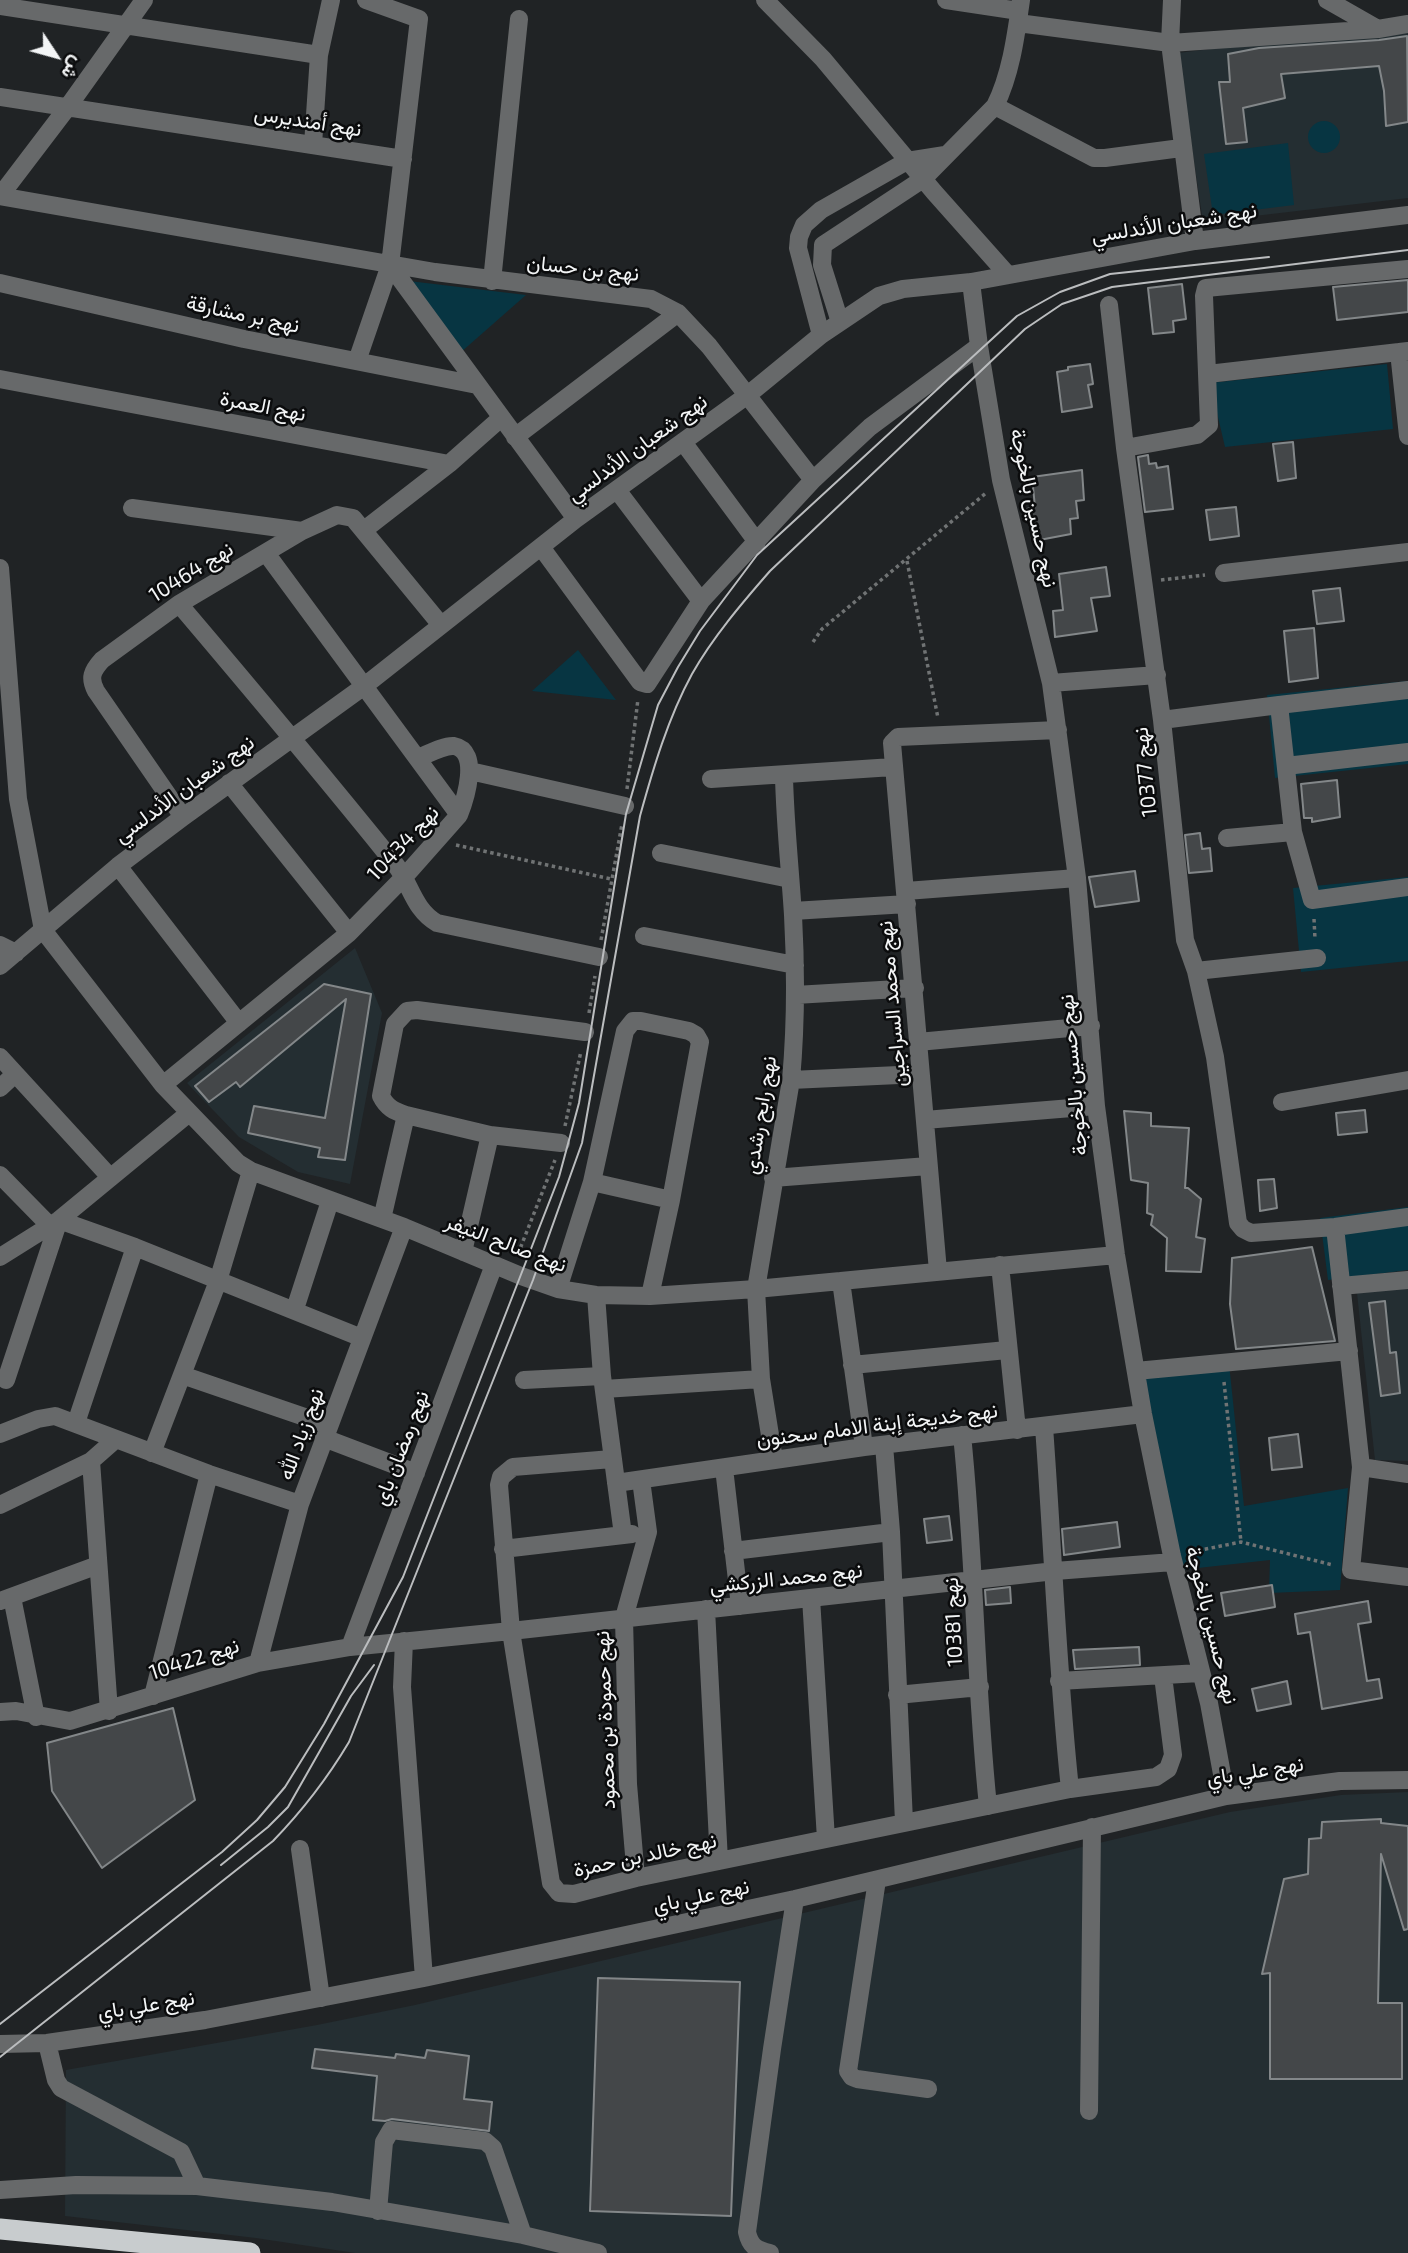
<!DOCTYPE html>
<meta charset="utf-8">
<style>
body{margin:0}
#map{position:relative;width:1408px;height:2253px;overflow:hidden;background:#202325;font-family:"Exo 2",Vazirmatn,sans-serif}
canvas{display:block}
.north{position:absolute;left:21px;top:21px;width:70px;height:70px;-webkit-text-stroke:5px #0b0c0d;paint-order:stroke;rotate:126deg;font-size:19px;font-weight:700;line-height:28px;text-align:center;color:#f3f5f6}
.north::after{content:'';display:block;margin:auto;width:24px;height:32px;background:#f3f5f6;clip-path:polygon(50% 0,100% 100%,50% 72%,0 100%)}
</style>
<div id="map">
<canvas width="1408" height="2253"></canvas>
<div class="north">ش</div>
</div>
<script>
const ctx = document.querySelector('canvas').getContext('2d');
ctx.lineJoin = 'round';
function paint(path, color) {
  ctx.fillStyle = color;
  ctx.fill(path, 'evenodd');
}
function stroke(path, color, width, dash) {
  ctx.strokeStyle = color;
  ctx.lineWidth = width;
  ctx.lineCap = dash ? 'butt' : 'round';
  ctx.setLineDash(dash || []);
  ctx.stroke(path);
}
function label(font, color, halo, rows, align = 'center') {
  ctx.font = font + ' "Exo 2",Vazirmatn,sans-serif';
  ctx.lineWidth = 5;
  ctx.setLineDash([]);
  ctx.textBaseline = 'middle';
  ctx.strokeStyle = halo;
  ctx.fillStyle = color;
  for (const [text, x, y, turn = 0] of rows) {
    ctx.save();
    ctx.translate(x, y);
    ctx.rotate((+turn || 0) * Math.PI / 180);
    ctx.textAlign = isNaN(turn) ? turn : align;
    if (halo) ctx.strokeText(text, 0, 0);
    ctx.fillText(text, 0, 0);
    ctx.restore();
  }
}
const built = new Path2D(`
 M1408,25V198L1203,222L1178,53Z
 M355,948L382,1013L350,1184L298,1172L239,1137L187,1083Z
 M1408,1288V1461L1375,1460L1357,1293Z
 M1408,1792V2253H355L256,2238L65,2216L66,2070L317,2025L415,2005L1230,1812L1341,1795Z`);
const green = new Path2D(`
 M1308 137a16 16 0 1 1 32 0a16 16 0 1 1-32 0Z
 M1288,143L1294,205L1213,215L1204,154Z
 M409,281L526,295L460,353Z
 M1387,364L1393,429L1225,447L1210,383Z
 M578,650L616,700L532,691Z
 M1408,681V764L1275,778L1267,695Z
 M1408,877V961L1301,972L1293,888Z
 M1408,1207V1270L1328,1280L1320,1218Z
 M1228,1354L1244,1506L1348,1488L1340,1590L1269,1593L1270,1560L1180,1570L1141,1362Z`);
const building = new Path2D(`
 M1407,36L1408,122L1386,126L1384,91L1379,66L1281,74L1285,98L1243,108L1247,142L1226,144L1219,82H1230L1228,54L1259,48L1379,40Z
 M1408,280V312L1337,320L1333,287Z
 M1182,284L1186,319L1173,321L1174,332L1153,334L1148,288Z
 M1090,364L1093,384L1088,385L1092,407L1062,412L1057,372L1068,370V367Z
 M1293,442L1296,478L1278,481L1273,444Z
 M1148,455L1149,464L1156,463L1157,468L1168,466L1173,509L1145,512L1138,457Z
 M1082,470L1084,500L1076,501L1078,518L1070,519L1071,534L1034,541L1027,509L1035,507L1032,477Z
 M1236,507L1239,536L1210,540L1206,510Z
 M1106,567L1110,596L1091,598L1097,631L1055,637L1053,611L1063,610L1059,574Z
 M1340,588L1344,621L1317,624L1313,591Z
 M1314,628L1318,678L1289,682L1284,631Z
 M1337,780L1340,817L1312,822V818H1304L1301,784Z
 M1200,833L1202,849L1210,848L1212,871L1189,873L1185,835Z
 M1135,871L1139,901L1095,907L1089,877Z
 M324,984L371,994L345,1160L318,1157L320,1148L248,1133L254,1106L325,1118L346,999L240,1087L236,1082L209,1102L195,1086Z
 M1365,1110L1367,1132L1338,1135L1336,1113Z
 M1124,1111L1151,1113V1126L1189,1128L1185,1188H1188L1201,1199L1196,1237L1205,1239L1201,1272L1166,1271L1167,1238L1151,1225L1153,1215L1147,1213L1148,1183L1131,1180Z
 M1274,1179L1277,1208L1260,1211L1258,1180Z
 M1312,1247L1335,1341L1236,1349L1230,1304L1232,1258Z
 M1385,1301L1390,1353L1396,1352L1400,1393L1381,1396L1369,1303Z
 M1298,1434L1302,1467L1272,1470L1269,1438Z
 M949,1516L952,1540L927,1543L924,1519Z
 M1117,1522L1120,1547L1064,1555L1062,1529Z
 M1272,1585L1275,1607L1225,1616L1221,1593Z
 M1010,1587L1011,1603L986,1605L985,1590Z
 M1368,1601L1371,1622L1358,1624L1367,1681L1379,1679L1382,1698L1322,1709L1310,1632L1298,1634L1295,1614Z
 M1139,1647L1140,1665L1075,1669L1073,1650Z
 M1287,1681L1291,1704L1257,1711L1252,1689Z
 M173,1708L195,1800L102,1868L52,1791L47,1743Z
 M1381,1819V1823L1408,1826V1929L1404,1930L1381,1854L1378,2003H1402V2079H1270V1973L1262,1974L1284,1879L1308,1874L1309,1839L1321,1838L1322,1822Z
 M598,1978L740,1982L731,2216L590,2211Z
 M315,2049L395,2058L396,2054L425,2058L427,2050L469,2056L464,2099L492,2102L489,2131L392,2119L385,2121L373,2120L377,2076L312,2068Z`);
const path = new Path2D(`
 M907,561L938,718
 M1161,580L1205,575
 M813,642L822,629L986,493
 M627,789L638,699
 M456,845L611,879
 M1314,919L1315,939
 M601,940L622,824
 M589,1013L595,976
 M565,1126L581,1051
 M518,1254L555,1160
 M1224,1382L1241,1542
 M1191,1552L1241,1542L1333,1565`);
const minor = new Path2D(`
 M765,0L823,59L934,192L1007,274
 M946,0L1019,11
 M1172,0L1170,43L1195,241
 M1327,0L1378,29
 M0,6L319,55
 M1018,23L1170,43L1378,29L1408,24
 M0,97L403,159
 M995,106C1011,74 1016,35 1021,0
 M313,145L319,55L331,0
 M0,196L435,272L651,299L678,313L709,346L813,480L701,601L647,684L640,682L541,547
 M0,196L67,108L144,0
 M390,265L576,519
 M492,281L519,19
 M971,282L979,346L1001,480L1051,683L1077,878L1096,1106L1116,1255L1143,1414L1172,1556L1209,1703L1226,1796
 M0,283L244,339L477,385
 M1109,305L1125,448L1162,720L1185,940L1196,971L1215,1057L1238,1223L1243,1229L1251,1233L1335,1227L1408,1217
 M840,322L822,265L823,245L923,179L995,106L1094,158H1105L1181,148
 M821,335L798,248L799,237L804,225L821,210L907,161L945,155
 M1399,352L1408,436
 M357,361L390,265L419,19L366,0
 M1208,374L1408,351
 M0,379L449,464L501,418
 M515,437L678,313
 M683,442L757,542
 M1125,448L1197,435L1209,425L1204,296L1206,288L1408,269
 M813,480L870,427L979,346
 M617,490L701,601
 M132,508L302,531
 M364,530L449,464
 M0,568L18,799L43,930L163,1085L238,1163L251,1171L404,1227L521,1276L558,1289L596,1295L650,1296L756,1289L1116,1255
 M1224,573L1408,552
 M179,604C252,690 324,776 395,864C411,884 413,909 437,923L599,957
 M1051,683L1157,675
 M1279,705L1408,690
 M1162,720L1279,705L1293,832L1312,900L1408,887
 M418,758C428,754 444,745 454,746C481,751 465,800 459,815
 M1286,766L1408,752
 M470,771L625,806
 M711,779L893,767
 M229,783L349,933
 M183,817L96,691C89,678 92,671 102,660L179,604L302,531L337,515L353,518L441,625
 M1227,838L1293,832
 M661,853L790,879
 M118,866L239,1023
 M906,891L1077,878
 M793,911L907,904
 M644,936L795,965
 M0,945L16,953
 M0,966L118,866L183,817L363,687L576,519L749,394L821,335L879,296L903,289L971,282L1195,241L1408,215
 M1196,971L1317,958
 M795,995L915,988
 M918,1042L1091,1026
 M0,1057L110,1177
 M791,1080L920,1074
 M163,1085L349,933L405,876L459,815L266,553
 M0,1088L15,1074
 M1282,1102L1408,1080
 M406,1115C394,1111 387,1108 381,1096L395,1024L407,1011L417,1010L585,1032
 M925,1120L1096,1106
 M0,1175L50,1226
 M773,1178L928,1166
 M592,1182L671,1200
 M382,1219L406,1115L490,1135L561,1143
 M1335,1227L1361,1467
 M463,1252L490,1135
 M0,1257L59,1220L189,1113
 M1000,1265L1017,1430
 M938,1271L892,743L898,737L1058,730
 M841,1281L864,1447
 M1341,1286L1408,1280
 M558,1289L592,1182L625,1031L633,1021H641L689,1031L696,1035L700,1042L671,1200L650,1296
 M596,1295L602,1376L623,1535
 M295,1309L330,1201
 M852,1365L1007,1350
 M1136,1371L1349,1351
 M182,1375L328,1425
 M6,1380L59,1220L135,1247L362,1338
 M524,1380L602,1376
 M604,1389L761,1379
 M76,1423L135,1247
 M1044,1427C1053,1548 1057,1668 1070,1789
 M0,1434L38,1419L55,1416L209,1474L300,1504
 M962,1435C975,1559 975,1683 988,1806
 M324,1438L416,1473
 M884,1445L891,1532L904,1822
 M152,1453L218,1281L251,1171
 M612,1459L513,1467L501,1477L499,1485L511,1631L551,1883L559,1893L574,1894L636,1878L1070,1789L1156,1777L1168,1769L1173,1755L1163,1676
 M774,1460L761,1379L756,1289L791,1080C796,1025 796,970 793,915C790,868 785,823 784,776
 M91,1461L109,1711
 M724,1468L740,1606
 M1408,1474L1361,1467L1351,1570L1408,1577
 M616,1483L864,1447L1143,1414
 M0,1505L91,1461L116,1439
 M503,1549L632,1534
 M733,1551L891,1532
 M12,1597L36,1717
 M811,1598L826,1839
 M0,1601L98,1565
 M706,1609L719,1861
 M404,1641L402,1687L424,1978
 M350,1647L494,1265
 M258,1663L300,1504L404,1227
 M1059,1681L1200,1673
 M897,1695L980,1687
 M153,1696L209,1474
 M0,1712L16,1711L70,1721L258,1663L350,1647L511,1631L1055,1571L1173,1562
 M300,1849L321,1998
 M636,1878L628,1784L624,1618L648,1532L641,1480
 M877,1880L848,2071L852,2077L857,2079L928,2089
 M47,2043L56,2080L61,2088L181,2152L197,2186
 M0,2044L47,2043L205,2020L424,1978L795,1899L1226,1796L1340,1781L1408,1780
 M1089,2111L1092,1827
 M0,2190L76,2185L197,2186L332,2202L523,2235L598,2253
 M378,2211L384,2142L391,2130L485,2141L493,2148L523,2235
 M770,2253C756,2250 750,2246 747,2232L772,2049L795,1899`);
const highway = new Path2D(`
 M0,2229L250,2253`);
const tram = new Path2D(`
 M221,1865L268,1827L288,1807L351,1696L374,1665
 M0,2024L222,1852L257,1820L285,1787L324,1724L403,1577L559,1177L579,1103L626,814L658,705L678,667L700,631L757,555L1017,316L1060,292L1110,274L1269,257
 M0,2057L273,1841C303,1810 327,1779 349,1742L533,1280L582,1143L640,816C653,769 668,718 692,674C713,637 742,603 770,571L1025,329L1062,304L1112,287L1408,250`);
const streetNames = [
 ["نهج أمنديرس",308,121,9],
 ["نهج شعبان الأندلسي",1174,223,-9],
 ["نهج بن حسان",583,268,6],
 ["نهج بر مشارقة",243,314,12],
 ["نهج العمرة",263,406,11],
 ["نهج شعبان الأندلسي",637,448,-36],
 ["نهج حسين بالخوجة",1034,508,78],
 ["نهج 10464",191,572,-32],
 ["نهج 10377",1145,772,-96],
 ["نهج شعبان الأندلسي",184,789,-36],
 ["نهج 10434",403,843,-47],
 ["نهج محمد السراجين",892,1004,-95],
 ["نهج حسين بالخوجة",1073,1075,-95],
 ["نهج رابح رشدي",760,1115,-81],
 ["نهج صالح النيفر",506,1243,21],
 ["نهج خديجة إبنة الامام سحنون",877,1425,-7],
 ["نهج زياد الله",301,1434,-70],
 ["نهج رمضان باي",401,1448,-69],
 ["نهج محمد الزركشي",786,1578,-6],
 ["نهج 10381",953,1622,-93],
 ["نهج حسين بالخوجة",1212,1625,76],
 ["نهج 10422",194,1659,-18],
 ["نهج حمودة بن محمود",605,1720,-92],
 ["نهج علي باي",1255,1771,-9],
 ["نهج خالد بن حمزة",645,1855,-12],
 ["نهج علي باي",701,1896,-12],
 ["نهج علي باي",146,2005,-9]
];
paint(built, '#242e32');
paint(green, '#073542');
paint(building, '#444749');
stroke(building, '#838789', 2);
stroke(path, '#707374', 3.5, [3.5, 3.5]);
stroke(minor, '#67696a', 18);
stroke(highway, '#c8ccce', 21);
stroke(tram, '#bbbdbf', 2);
label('21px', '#f3f5f6', '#0b0c0d', streetNames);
</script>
